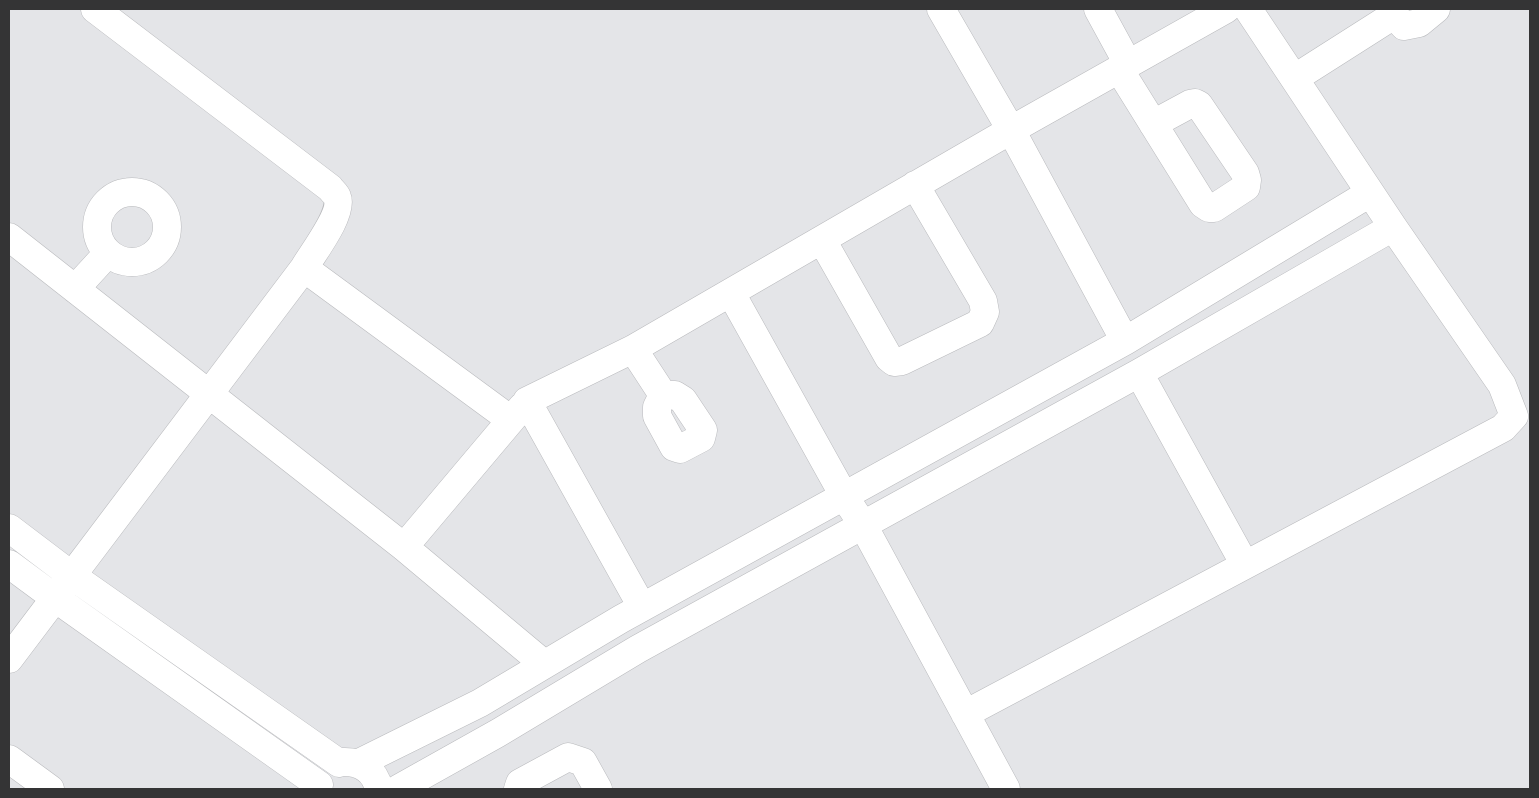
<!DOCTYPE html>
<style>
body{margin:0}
#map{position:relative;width:1539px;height:798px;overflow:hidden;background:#e4e5e8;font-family:Karla,sans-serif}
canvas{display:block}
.frame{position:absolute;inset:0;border:10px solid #343435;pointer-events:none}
</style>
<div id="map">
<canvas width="1539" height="798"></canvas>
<div class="frame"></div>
</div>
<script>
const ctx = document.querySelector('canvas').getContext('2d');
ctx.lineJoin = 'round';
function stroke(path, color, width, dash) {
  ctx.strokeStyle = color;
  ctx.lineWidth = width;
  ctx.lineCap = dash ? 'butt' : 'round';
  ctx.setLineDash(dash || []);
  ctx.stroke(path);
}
const minor = new Path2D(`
 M941,9L1011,130L1125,341
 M1098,9L1128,64
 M1391,9L1394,15L1404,26L1419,23L1436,9
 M1119,69L1203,204L1209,208H1214L1246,187L1247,180L1245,173L1199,105L1195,103L1190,104L1153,124
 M1295,78L1394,15
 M97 227a35 35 0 1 1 70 0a35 35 0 1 1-70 0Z
 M9,237L404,547L544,664
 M822,240L889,358L894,362L902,361L980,323L985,312L983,301L915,185
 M304,268L511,420
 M75,289L108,253
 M731,293L844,496L863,525L1006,789
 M633,349L663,395
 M1139,373L1245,565
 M663,395H675L683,400L703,430L701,438L680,449L674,447L657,416V407Z
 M9,528L71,575L339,763
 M404,547L522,407
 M9,564L55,598L319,785
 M642,607L527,401L633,349L1011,130L1226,9
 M9,659L304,268C312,254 344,213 337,197C336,194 332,191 330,188L95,9
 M965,714L1503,428L1514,416L1502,385L1393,227L1248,9
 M9,759L50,789
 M342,762C362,761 375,771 379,789
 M357,764L480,703L621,619L1125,341L1370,193
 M398,789L498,733L638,649L1139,373L1393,227
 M518,789L520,783L568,757L583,762L598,789`);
stroke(minor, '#b9babd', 29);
stroke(minor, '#fff', 28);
</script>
